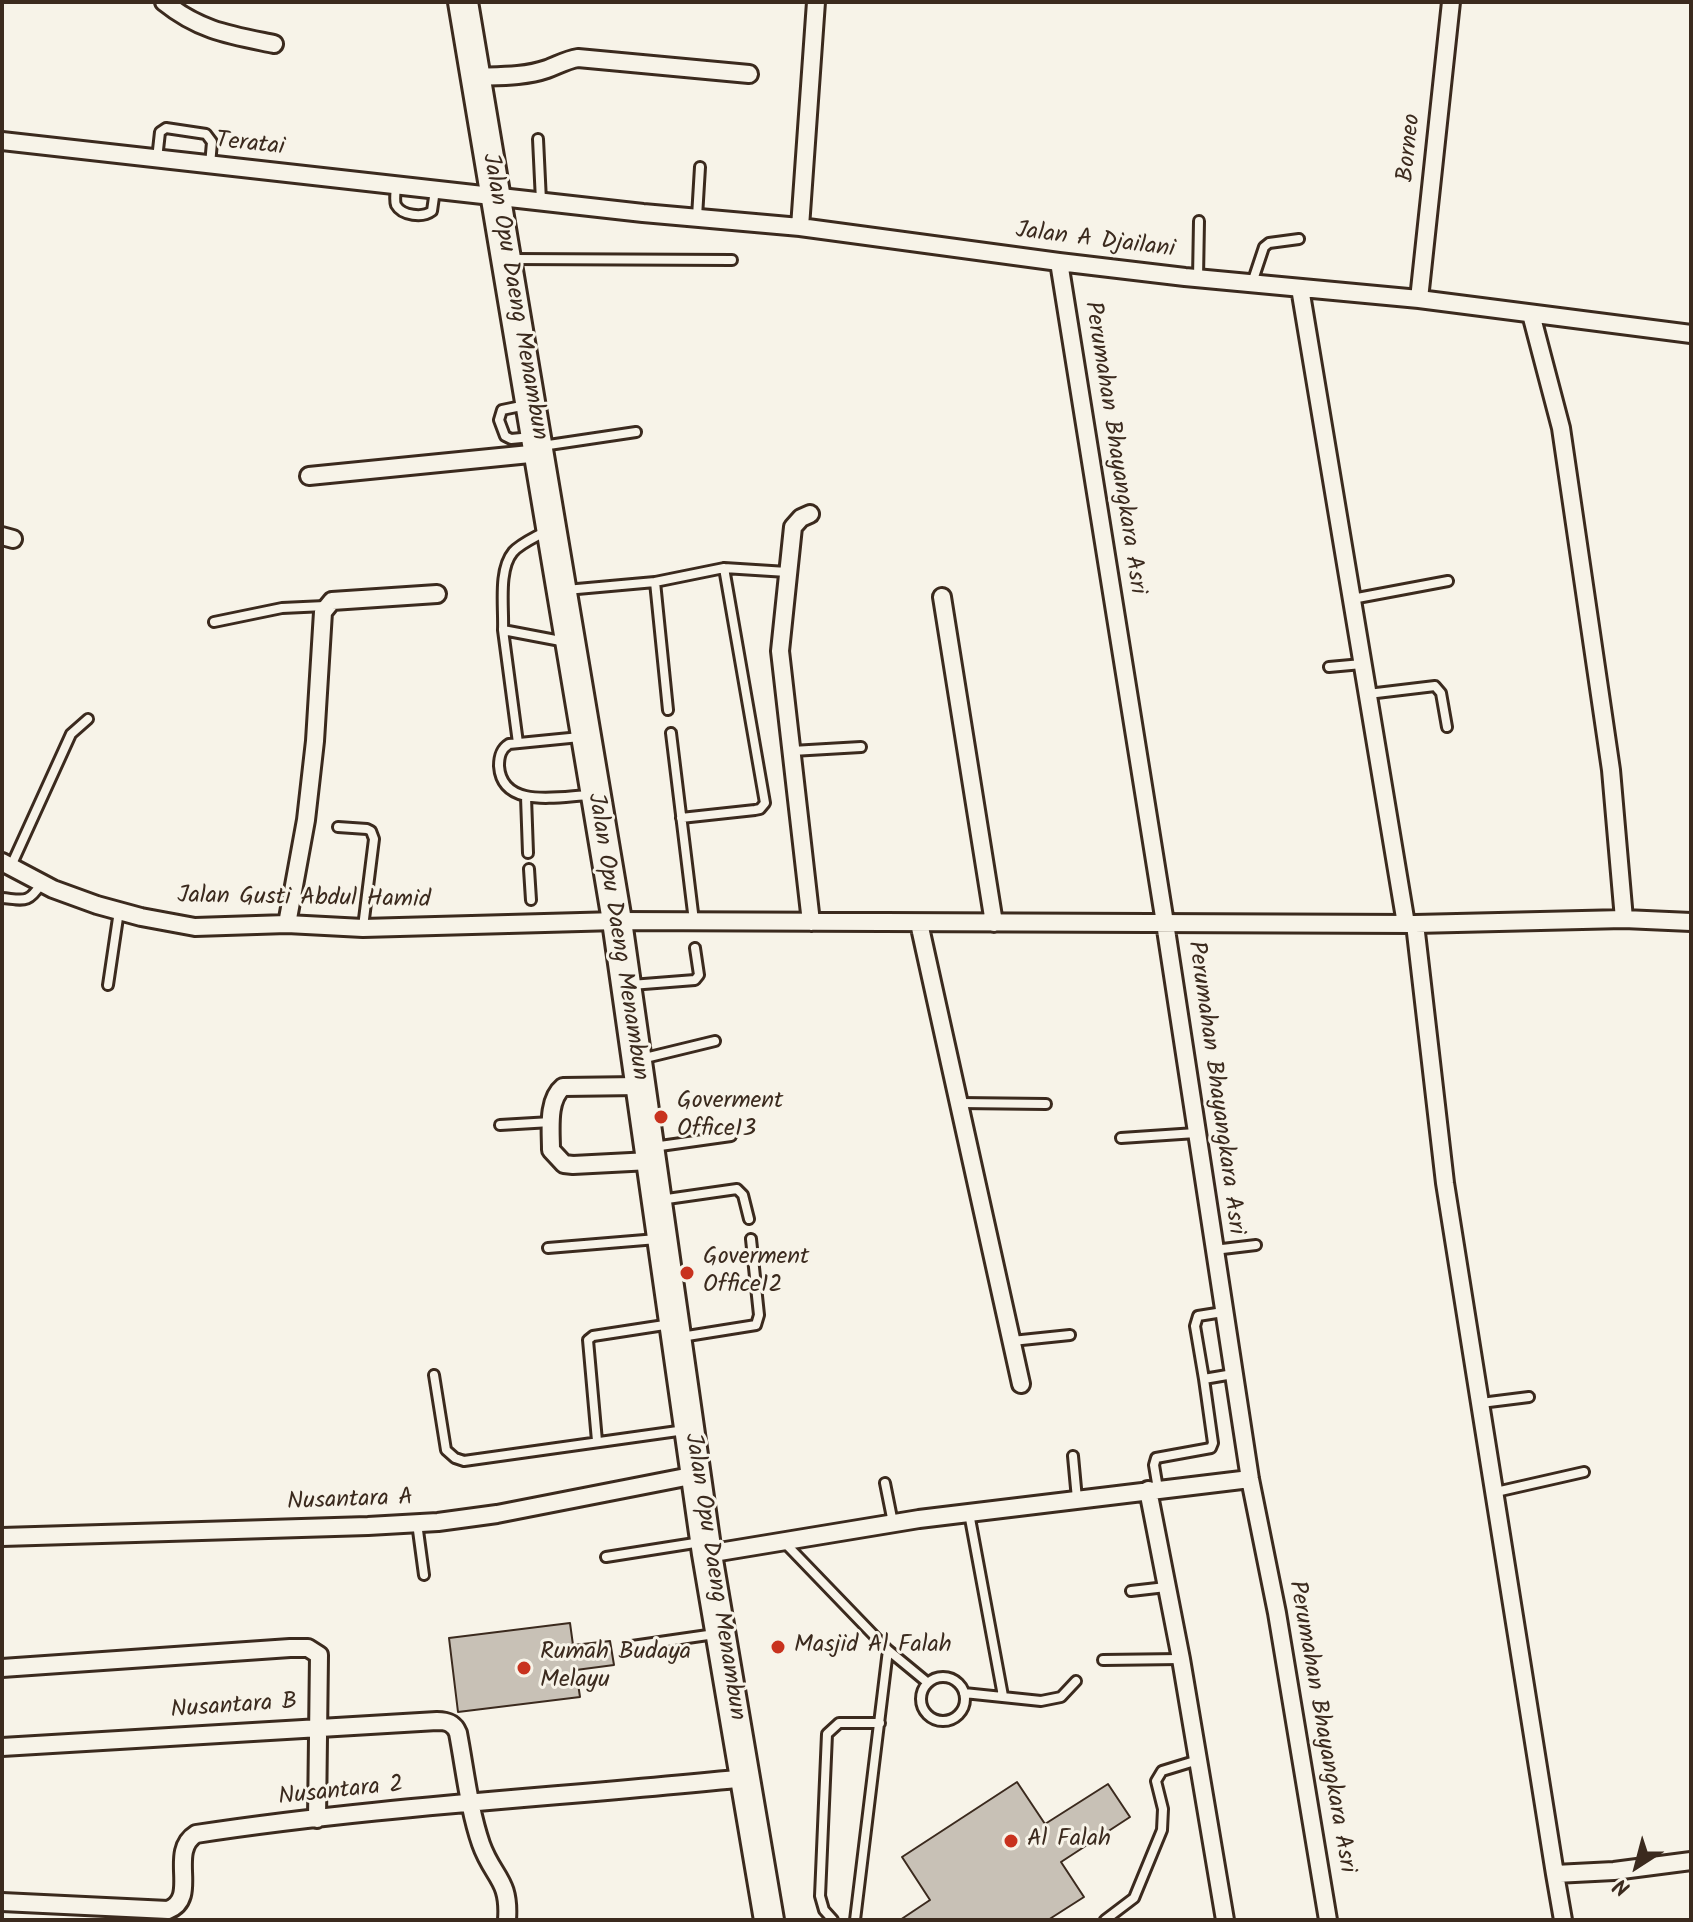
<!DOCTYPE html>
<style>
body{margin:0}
#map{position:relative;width:1693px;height:1922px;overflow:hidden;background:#f7f3e8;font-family:Kalam,sans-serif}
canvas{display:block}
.frame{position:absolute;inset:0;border:4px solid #3b2a1e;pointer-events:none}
.north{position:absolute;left:1597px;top:1826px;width:80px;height:80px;-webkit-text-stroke:6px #f7f3e8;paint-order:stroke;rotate:216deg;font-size:22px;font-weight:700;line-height:32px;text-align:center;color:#3b2a1e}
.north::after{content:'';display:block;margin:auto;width:28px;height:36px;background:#3b2a1e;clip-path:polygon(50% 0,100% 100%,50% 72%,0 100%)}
</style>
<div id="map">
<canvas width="1693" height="1922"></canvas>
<div class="frame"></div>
<div class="north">N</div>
</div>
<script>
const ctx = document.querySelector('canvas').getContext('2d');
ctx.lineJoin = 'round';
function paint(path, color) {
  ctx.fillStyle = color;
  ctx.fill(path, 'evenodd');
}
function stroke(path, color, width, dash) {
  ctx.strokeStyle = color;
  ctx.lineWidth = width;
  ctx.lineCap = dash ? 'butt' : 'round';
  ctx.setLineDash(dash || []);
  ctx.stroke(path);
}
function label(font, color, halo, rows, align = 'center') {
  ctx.font = font + ' Kalam,sans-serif';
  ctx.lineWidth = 6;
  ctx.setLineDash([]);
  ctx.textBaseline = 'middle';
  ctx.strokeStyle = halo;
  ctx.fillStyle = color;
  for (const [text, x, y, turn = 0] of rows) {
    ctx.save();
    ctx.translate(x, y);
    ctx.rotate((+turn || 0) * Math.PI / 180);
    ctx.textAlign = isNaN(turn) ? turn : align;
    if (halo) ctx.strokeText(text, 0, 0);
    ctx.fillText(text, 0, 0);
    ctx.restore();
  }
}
const building = new Path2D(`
 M570,1623L573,1645L610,1641L614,1665L576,1670L580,1697L458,1712L449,1638Z
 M1017,1782L1045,1824L1108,1784L1130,1817L1061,1862L1084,1897L1048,1920H900L930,1900L902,1857Z`);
const lane = new Path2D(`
 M538,139L541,201
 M157,159L160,132L166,128L206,134L212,142L210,165
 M396,185C396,191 394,200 396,205C402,216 423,218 432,211L435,190
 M697,217L700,167
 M513,259L732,260
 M1198,278L1199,221
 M1252,283L1264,247L1269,243L1299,239
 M526,405L502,410L499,420L505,436L511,439L532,437
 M542,446L636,432
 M546,531C536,537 521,543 513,552C498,570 504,607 503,630L566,642
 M655,582L724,568L787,572
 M566,590L655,582L668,710
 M1352,599L1448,581
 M214,622L282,608L325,606
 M503,630L518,743
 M1329,667L1362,664
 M1368,694L1435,686L1441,693L1447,727
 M671,733L694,921
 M580,737L509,744C501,749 499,756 499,766C502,810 560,796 590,795
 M792,751L861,747
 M526,797L528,853
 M681,818L755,810L760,809L765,803L724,568
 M338,827L367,829L371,831L374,839L363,927
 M11,866L71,734L88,719
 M529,869L531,900
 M2,898C24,900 28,904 41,884
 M108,985L119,911
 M631,985L695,980L699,975L695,948
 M641,1059L715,1041
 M960,1103L1046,1104
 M500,1125L551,1122
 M1121,1138L1196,1133
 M653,1147L731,1136
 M660,1200L737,1189L743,1195L749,1219
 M548,1248L657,1239
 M1214,1250L1256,1245
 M1223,1312L1198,1316L1195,1326L1204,1379L1233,1374
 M681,1337L756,1325L759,1315L751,1239
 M1012,1341L1070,1335
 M434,1375L446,1450L455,1458L464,1461L685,1430
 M1481,1403L1529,1397
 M597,1441L588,1340L593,1336L671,1324
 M1073,1456L1077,1499
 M885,1483L893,1523
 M1158,1489L1154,1465L1156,1458L1211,1448L1213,1443L1204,1379
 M1496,1492L1584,1472
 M969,1513L1003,1696
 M417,1523L424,1575
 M783,1541L888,1650L855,1920
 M606,1557L701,1542
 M1131,1591L1166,1587
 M632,1646L715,1634
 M888,1650L928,1683
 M1103,1660L1180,1659
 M921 1699a22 22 0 1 1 44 0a22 22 0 1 1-44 0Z
 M964,1693L1041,1701L1061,1697L1076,1681
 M833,1920L824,1910L820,1896L827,1734L839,1723H880
 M1105,1920L1134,1898L1162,1830L1163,1809L1156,1781L1162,1771L1198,1760`);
const street = new Path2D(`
 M164,2C200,31 230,35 274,44
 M475,77C498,76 524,77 547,69C558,65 566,60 578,58L749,74
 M2,141L643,213L800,227L1059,262L1185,277L1419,299L1691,334
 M800,227L816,2
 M1059,262L1165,923L1250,1479L1277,1613L1328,1920
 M1300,288L1406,924
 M1419,299L1451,2
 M309,476L540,453
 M810,514L801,518L793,527L780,651L811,922
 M2,536L13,539
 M942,597L994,923
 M2,862L53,889L97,905L141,917L195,927L287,924L363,928L617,921L1415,924L1624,919L1611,770L1561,428L1531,314
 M1624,919L1691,922
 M919,923L1021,1384
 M287,924L306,820L315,741L323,612L332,601L437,594
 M1415,924L1445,1183L1555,1874L1614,1871L1691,1861
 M639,1086L563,1087C547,1100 551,1130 551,1150L564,1164L573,1165L650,1161
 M1148,1490L1181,1659L1225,1920
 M2,1537L368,1526L438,1522L497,1514L696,1475
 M707,1554L919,1519L1250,1479
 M2,1668L290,1648H308L319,1655L317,1819
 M2,1747L437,1721C447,1721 454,1723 458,1733C465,1770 469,1809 481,1844C493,1878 510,1879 507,1920
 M1555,1874L1563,1920
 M2,1902L168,1910C200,1898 167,1852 196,1834C378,1806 563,1797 746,1778`);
const highway = new Path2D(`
 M463,2L617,921L707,1554L769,1920`);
const markers = [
 [661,1117,8,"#c8321e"],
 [687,1273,8,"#c8321e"],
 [778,1647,8,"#c8321e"],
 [524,1668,8,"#c8321e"],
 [1011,1841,8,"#c8321e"]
];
const streetNames = [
 ["Teratai",250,146,6],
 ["Borneo",1411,148,-84],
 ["Jalan A Djailani",1095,242,7],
 ["Jalan Opu Daeng Menambun",513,297,80],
 ["Perumahan Bhayangkara Asri",1113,448,81],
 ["Jalan Gusti Abdul Hamid",304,900,1],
 ["Jalan Opu Daeng Menambun",616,937,81],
 ["Perumahan Bhayangkara Asri",1214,1088,82],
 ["Nusantara A",350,1502,-2],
 ["Jalan Opu Daeng Menambun",713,1577,81],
 ["Nusantara B",234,1708,-4],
 ["Perumahan Bhayangkara Asri",1320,1727,80],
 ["Nusantara 2",341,1793,-6]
];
const poiNames = [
 ["Goverment",677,1103],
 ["Office13",677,1131],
 ["Goverment",703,1259],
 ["Office12",703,1287],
 ["Masjid Al Falah",794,1647],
 ["Rumah Budaya",540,1654],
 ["Melayu",540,1682],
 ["Al Falah",1027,1841]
];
paint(building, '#c8c1b6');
stroke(building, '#3b2a1e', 2);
stroke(lane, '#3b2a1e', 14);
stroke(street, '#3b2a1e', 22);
stroke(highway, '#3b2a1e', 34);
stroke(lane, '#f7f3e8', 8);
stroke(street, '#f7f3e8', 16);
stroke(highway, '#f7f3e8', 28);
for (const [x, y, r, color] of markers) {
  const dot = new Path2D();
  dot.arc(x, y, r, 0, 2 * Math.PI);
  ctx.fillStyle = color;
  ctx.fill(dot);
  stroke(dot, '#f7f3e8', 3);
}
label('24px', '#3b2a1e', '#f7f3e8', streetNames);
label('24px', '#3b2a1e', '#f7f3e8', poiNames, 'left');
</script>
